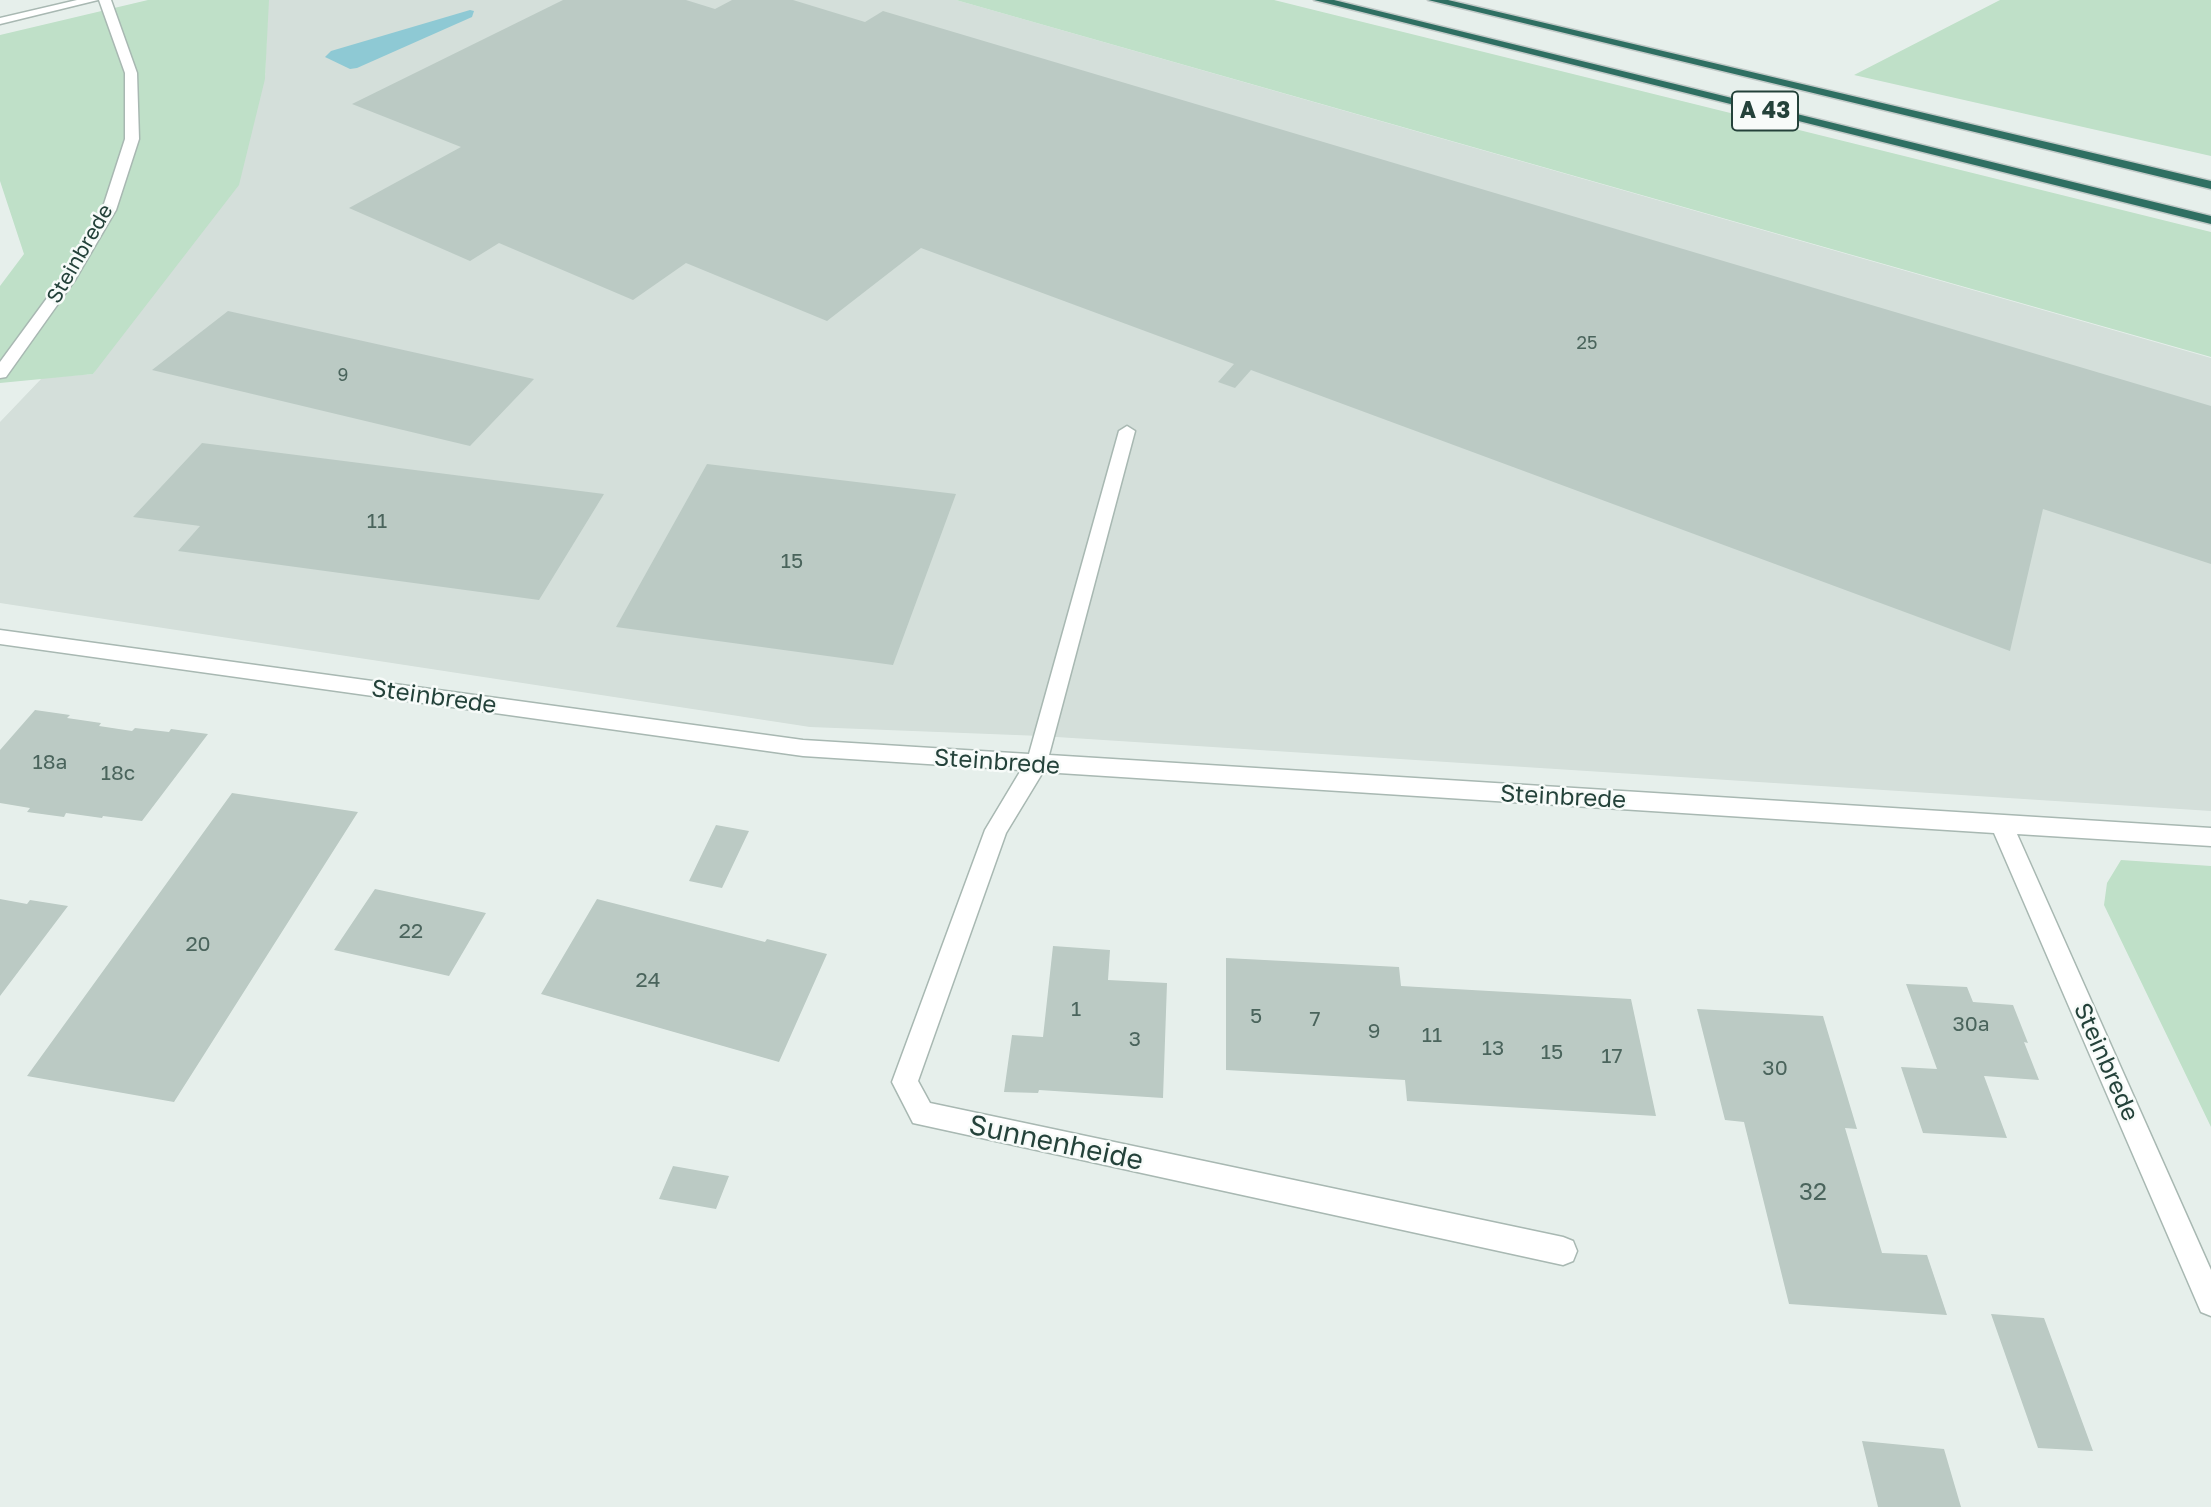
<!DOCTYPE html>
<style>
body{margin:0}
canvas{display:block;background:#e6efeb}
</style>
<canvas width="2211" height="1507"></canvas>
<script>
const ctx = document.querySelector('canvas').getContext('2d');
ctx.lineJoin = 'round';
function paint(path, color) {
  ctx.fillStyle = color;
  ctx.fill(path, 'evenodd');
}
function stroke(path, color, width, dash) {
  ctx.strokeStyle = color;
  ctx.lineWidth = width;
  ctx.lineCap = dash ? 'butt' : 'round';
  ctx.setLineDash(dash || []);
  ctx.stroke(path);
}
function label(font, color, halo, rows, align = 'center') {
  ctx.font = font + ' "Golos Text",sans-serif';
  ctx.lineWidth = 5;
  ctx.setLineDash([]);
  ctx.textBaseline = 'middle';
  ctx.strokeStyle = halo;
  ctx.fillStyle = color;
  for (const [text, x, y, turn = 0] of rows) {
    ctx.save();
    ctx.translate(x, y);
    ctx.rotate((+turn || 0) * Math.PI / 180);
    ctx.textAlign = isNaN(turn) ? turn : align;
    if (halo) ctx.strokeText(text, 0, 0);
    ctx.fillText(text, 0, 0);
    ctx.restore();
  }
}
const built = new Path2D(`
 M268,0H956L2211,358V811L1041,736L810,727L0,603V422L42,378L93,374L265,79Z`);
const green = new Path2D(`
 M148,0H269L265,79L239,185L93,374L0,383V286L24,254L0,181V35Z
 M956,0H1274L2211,232V357Z
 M2000,0H2211V156L1854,75Z
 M2121,860L2211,866V1127L2104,905L2107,883Z`);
const water = new Path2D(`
 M470,10L474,11L472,17L357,68L350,69L325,57L331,51Z`);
const building = new Path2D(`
 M563,0H686L715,9L732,0H793L865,22L883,11L2211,406V564L2043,509L2010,651L1251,370L1235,388L1218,382L1234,364L921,248L827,321L686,263L633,300L499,243L470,261L349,208L461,147L352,104Z
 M228,311L534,379L470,446L152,370Z
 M202,443L604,494L539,600L178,551L200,526L133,517Z
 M707,464L956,494L893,665L616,627Z
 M35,710L70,715L67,718L101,723L99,726L132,731L135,728L169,732L171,729L208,734L142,821L103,816L102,818L66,813L64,817L27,812L30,808L0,803V750Z
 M232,793L358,812L174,1102L27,1076Z
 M716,825L749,831L722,888L689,881Z
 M375,889L486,913L449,976L334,950Z
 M0,899L27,904L30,900L68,906L0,996Z
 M597,899L765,942L767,939L827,954L779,1062L541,994Z
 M1053,946L1110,950L1108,980L1167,983L1163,1098L1039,1090L1038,1093L1004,1092L1012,1035L1043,1037Z
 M1226,958L1399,967L1401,986L1631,999L1656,1116L1407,1101L1405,1080L1226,1070Z
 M1906,984L1967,987L1973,1002L2013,1005L2028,1043L2024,1042L2039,1080L1984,1076L2007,1138L1923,1133L1901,1067L1937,1069Z
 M1697,1009L1823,1016L1857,1129L1845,1128L1882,1253L1927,1255L1947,1315L1789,1304L1744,1122L1725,1120Z
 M673,1166L729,1176L716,1209L659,1199Z
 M1991,1314L2044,1318L2093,1451L2038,1448Z
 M1862,1441L1944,1449L1961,1507H1878Z`);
const minor = new Path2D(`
 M77,0H98L0,24V18Z
 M99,0H111L137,73L139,139L116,210L75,280L6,377L0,378V362L61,279L102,210L125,139V73Z
 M1127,426L1135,431L1049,755L2211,828V846L2017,834L2211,1270V1316L2201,1312L1994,833L1043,772L1006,833L918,1081L930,1103L1563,1237L1573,1241L1577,1251L1573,1261L1563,1265L913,1123L892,1082L985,830L1021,770L803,756L0,644V630L803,740L1029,754L1119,431Z`);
const highway = new Path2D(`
 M1314,0H1334L2211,216V224Z
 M1428,0H1448L2211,181V189Z`);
const farNumbernames = [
 ["25",1587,343],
 ["9",343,375]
];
const farStreetnames = [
 ["Steinbrede",80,254,-60]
];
const numberNames = [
 ["11",377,521],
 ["15",792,561],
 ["18a",50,762],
 ["18c",118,773],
 ["22",411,931],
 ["20",198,944],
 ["24",648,980],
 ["1",1076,1009],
 ["5",1256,1016],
 ["7",1315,1019],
 ["30a",1971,1024],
 ["9",1374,1031],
 ["11",1432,1035],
 ["3",1135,1039],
 ["13",1493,1048],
 ["15",1552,1052],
 ["17",1612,1056],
 ["30",1775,1068]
];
const shields = [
 [1765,111,66]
];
const shieldNames = [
 ["A 43",1765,111]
];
const streetNames = [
 ["Steinbrede",434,697,8],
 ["Steinbrede",997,762,4],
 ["Steinbrede",1563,797,3],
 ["Steinbrede",2106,1062,66]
];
const nearNumbernames = [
 ["32",1813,1192]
];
const nearStreetnames = [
 ["Sunnenheide",1056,1143,12]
];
paint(built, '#d4dfda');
paint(green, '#bfe0c8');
paint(water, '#8ec9d4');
paint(building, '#bbcac4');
stroke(minor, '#a8b8b2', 3);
stroke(highway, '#c2cac8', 3);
paint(minor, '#fff');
paint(highway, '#2f6f62');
label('18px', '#4a645c', null, farNumbernames);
label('21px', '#24423a', '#f7fbf9', farStreetnames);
label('21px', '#4a645c', null, numberNames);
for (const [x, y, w] of shields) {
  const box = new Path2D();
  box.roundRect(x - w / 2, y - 19.5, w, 39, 5);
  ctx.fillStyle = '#f7fbf9';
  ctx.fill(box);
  stroke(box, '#24423a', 2);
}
label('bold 23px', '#24423a', null, shieldNames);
label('24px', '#24423a', '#f7fbf9', streetNames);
label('24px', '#4a645c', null, nearNumbernames);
label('28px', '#24423a', '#f7fbf9', nearStreetnames);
</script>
